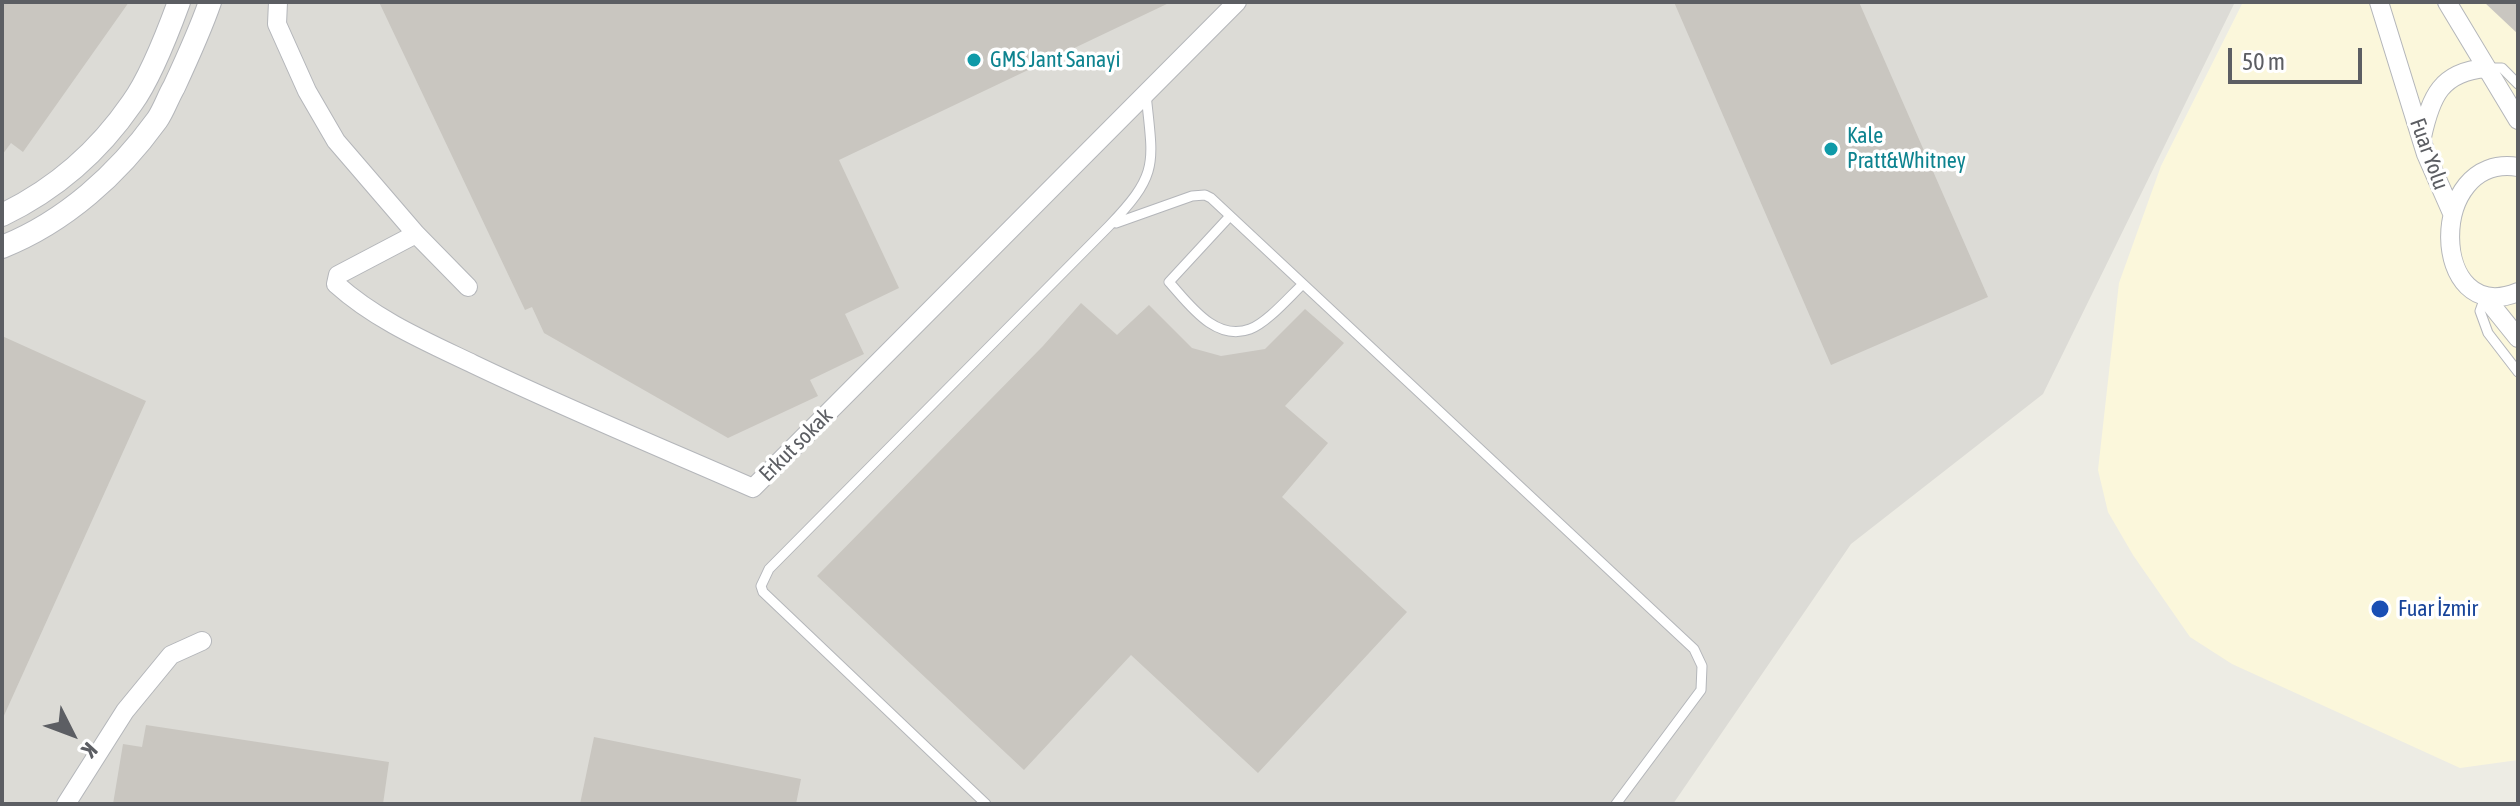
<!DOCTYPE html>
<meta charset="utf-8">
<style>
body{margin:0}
#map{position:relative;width:2520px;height:806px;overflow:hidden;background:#edece4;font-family:"Asap Condensed",sans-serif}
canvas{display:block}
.frame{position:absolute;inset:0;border:4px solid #5c5e63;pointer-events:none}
.north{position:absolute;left:32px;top:694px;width:80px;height:80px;-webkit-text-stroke:6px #fff;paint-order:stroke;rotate:132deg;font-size:22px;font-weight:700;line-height:32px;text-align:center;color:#5c5e63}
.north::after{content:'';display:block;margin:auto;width:28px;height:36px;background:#5c5e63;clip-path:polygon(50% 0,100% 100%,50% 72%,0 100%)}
.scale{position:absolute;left:2228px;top:48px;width:134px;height:36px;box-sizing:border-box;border:4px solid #5c5e63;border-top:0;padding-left:10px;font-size:24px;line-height:28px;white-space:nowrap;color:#5c5e63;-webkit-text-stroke:6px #fff;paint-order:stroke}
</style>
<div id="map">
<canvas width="2520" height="806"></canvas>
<div class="frame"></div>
<div class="north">K</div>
<div class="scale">50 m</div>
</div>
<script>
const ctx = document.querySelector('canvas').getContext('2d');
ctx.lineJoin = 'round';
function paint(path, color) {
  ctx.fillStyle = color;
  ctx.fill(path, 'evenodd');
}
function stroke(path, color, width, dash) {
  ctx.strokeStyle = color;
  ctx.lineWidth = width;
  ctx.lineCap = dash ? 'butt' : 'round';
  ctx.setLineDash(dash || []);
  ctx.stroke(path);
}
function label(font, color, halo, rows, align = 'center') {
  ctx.font = font + ' "Asap Condensed",sans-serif';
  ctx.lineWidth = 7;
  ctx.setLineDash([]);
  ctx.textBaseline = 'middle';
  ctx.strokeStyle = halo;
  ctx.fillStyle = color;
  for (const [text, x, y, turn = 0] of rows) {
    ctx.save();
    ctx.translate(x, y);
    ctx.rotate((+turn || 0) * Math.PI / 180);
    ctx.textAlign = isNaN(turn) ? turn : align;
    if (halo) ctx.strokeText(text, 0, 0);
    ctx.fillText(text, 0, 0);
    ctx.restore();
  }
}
const commercial = new Path2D(`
 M2243,2H2518V760L2460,768L2232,664L2190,637L2133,555L2108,512L2098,470L2119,283L2161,166Z`);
const industrial = new Path2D(`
 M2,2H2235L2043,394L1851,544L1673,804H2Z`);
const building = new Path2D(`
 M2,2H129L23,152L11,143L2,155Z
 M379,2H1171L839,160L899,288L845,314L864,354L810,380L818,396L728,438L544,333L532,307L525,310Z
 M1674,2H1859L1988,297L1831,365Z
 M2484,2H2518V34Z
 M1081,303L1117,335L1149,305L1192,348L1221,356L1265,349L1305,309L1344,343L1285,406L1328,443L1282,497L1407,612L1258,773L1131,655L1024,770L817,576L1043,346Z
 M2,336L146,401L2,720Z
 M146,725L389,762L383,804H113L123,744L142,747Z
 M594,737L801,779L796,804H580Z`);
const service = new Path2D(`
 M2486,68H2502L2518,84
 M1230,216L1169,282C1189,304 1215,342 1250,329C1267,323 1290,296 1303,284
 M1116,223L1192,196L1205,195L1211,198L1694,649L1702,666L1701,690L1616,804
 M2485,297L2480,311L2488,333L2518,372
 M986,804L763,592L761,586L769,569L1109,226C1160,173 1153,164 1146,94`);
const minor = new Path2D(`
 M278,2L277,24L307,91L336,141L416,234L468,287
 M2379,2L2426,154L2452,213
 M2447,2L2518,120
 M2422,137C2431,96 2441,72 2486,68
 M2518,167C2426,152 2429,329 2518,292
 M416,234L338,275L336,284C376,320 425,341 473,364C565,408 659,447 753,488L1237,2
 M2485,297L2518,338
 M66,804L125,711L171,655L202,641`);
const tertiary = new Path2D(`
 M2,215C54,190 99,151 132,103C151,77 168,32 179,2
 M2,247C65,222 118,174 157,120C164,110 168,97 174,87C187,59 200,31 210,2`);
const markers = [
 [974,60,8,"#0f9aa8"],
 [1831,149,8,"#0f9aa8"],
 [2380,609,10,"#1a4fb4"]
];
const cultureNames = [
 ["GMS Jant Sanayi",990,60],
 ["Kale",1847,136],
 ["Pratt&Whitney",1847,161]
];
const streetNames = [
 ["Fuar Yolu",2429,154,70],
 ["Erkut sokak",796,445,-45]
];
const transitNames = [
 ["Fuar İzmir",2398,609]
];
paint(commercial, '#fbf7db');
paint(industrial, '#dcdbd6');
paint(building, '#c9c6c0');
stroke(service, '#b4b6ba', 11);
stroke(minor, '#b4b6ba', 20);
stroke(tertiary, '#b4b6ba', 24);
stroke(service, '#fff', 9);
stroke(minor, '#fff', 18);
stroke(tertiary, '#fff', 22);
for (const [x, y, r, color] of markers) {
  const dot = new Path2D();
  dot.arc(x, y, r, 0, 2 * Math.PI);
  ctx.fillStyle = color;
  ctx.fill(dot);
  stroke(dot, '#fff', 3);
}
label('22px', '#0d838f', '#fff', cultureNames, 'left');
label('22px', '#5c5e63', '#fff', streetNames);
label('22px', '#164399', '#fff', transitNames, 'left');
</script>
